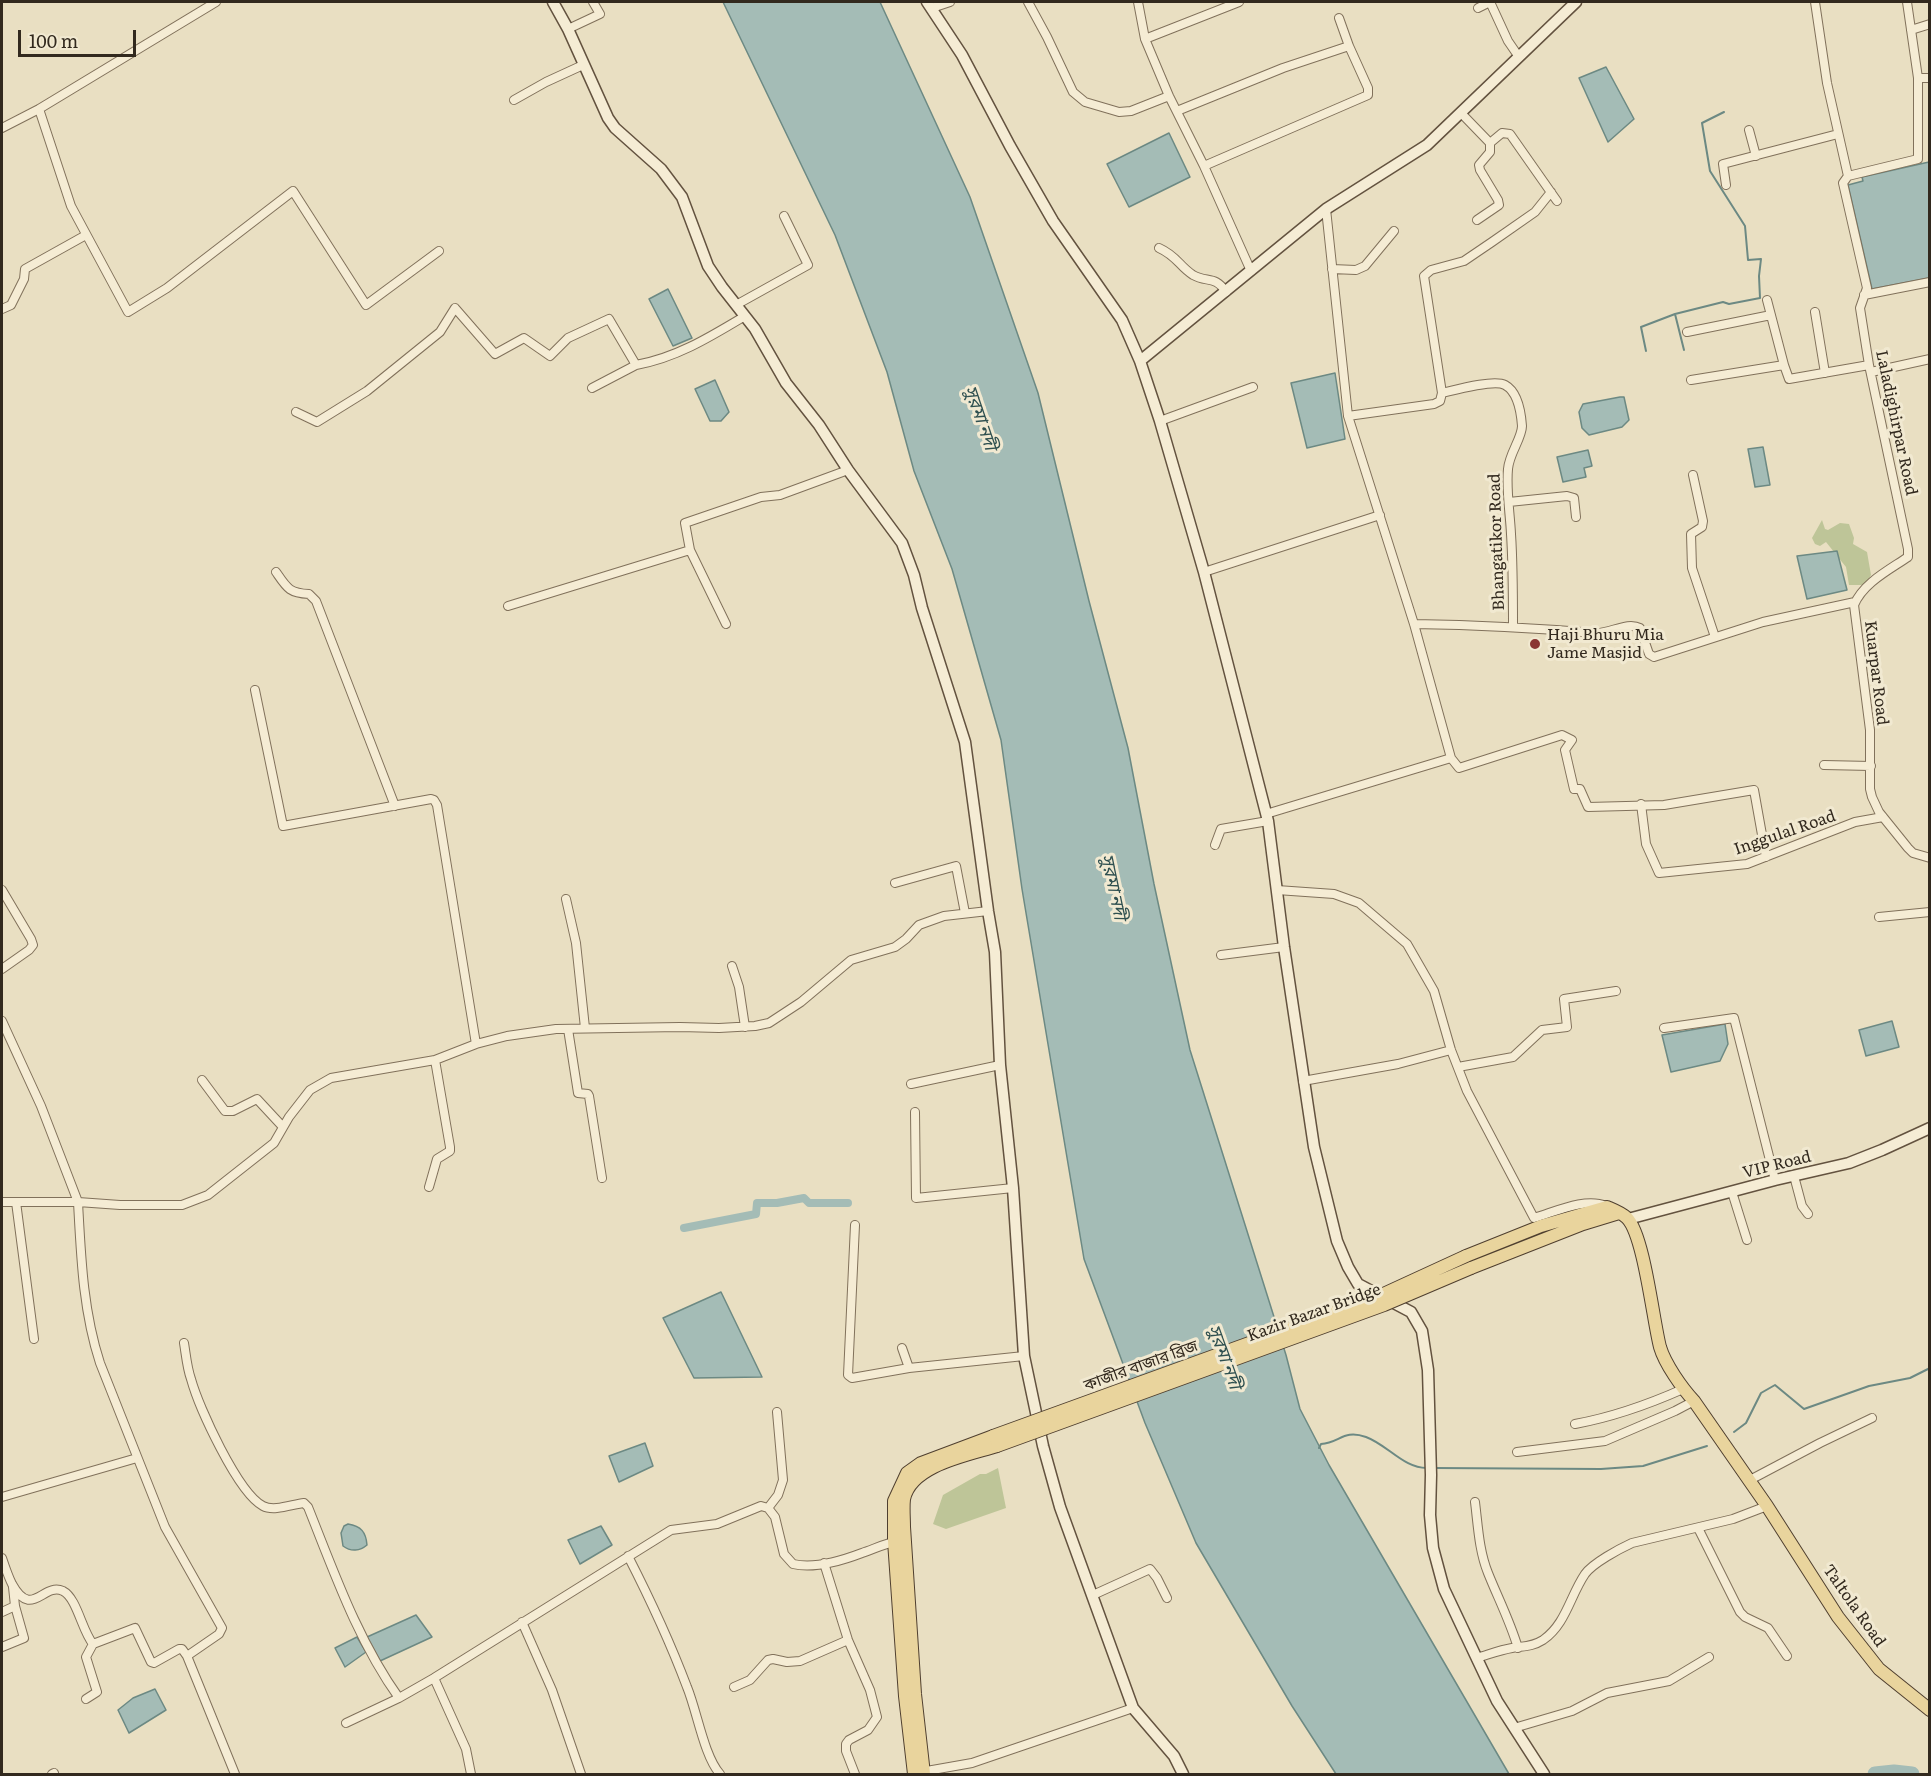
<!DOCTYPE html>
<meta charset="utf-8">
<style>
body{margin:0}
#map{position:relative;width:1931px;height:1776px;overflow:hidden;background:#e9dfc2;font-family:Literata,serif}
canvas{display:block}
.frame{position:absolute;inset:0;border:3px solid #32291e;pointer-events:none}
.scale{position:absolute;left:18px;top:30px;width:118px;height:27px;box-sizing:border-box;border:3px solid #32291e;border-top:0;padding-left:8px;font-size:18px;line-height:21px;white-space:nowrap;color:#32291e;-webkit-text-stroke:4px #f1e9d1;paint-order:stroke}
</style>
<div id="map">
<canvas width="1931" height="1776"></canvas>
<div class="frame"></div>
<div class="scale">100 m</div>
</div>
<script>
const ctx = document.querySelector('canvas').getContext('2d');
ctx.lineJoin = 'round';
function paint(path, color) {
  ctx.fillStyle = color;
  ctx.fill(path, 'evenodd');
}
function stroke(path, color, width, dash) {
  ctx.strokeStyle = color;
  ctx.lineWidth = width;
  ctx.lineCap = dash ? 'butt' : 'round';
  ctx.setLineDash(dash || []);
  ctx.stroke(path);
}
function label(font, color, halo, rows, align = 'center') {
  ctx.font = font + ' Literata,"Noto Sans Bengali",serif';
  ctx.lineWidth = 6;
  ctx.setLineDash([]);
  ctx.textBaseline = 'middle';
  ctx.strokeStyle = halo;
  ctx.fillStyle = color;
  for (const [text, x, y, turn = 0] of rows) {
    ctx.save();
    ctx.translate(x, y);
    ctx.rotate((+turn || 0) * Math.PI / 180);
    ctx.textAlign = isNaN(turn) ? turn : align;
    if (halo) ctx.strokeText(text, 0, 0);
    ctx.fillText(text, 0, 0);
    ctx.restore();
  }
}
const green = new Path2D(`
 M1822,520L1825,529L1828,530L1840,523L1849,524L1854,538L1853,544L1867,552L1871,575L1865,585H1849L1846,567L1826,542L1820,546L1815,544L1812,538Z
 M998,1468L1006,1508L946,1529L933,1524L943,1495L980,1474H986Z`);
const water = new Path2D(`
 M723,2H880L970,197L1038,393L1089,601L1128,748L1154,884L1190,1050L1286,1355L1300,1409L1329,1465L1509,1774H1336L1292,1706L1196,1543L1145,1423L1084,1259L1022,889L1001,740L952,569L914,471L887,372L835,235Z
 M1606,67L1634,119L1608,142L1579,78Z
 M1169,133L1190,177L1129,207L1107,164Z
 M1929,162V278L1872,289L1848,185L1863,181L1862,177Z
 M668,289L692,338L673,346L649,299Z
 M1335,373L1345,439L1307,448L1291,383Z
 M715,380L729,412L721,421H710L695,389Z
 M1620,397H1624L1629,420L1622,427L1589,435L1582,428L1579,412L1583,404Z
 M1763,447L1770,485L1755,487L1748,449Z
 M1588,450L1592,466L1584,468L1586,477L1563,482L1557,457Z
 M1837,551L1847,590L1807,599L1797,556Z
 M1892,1021L1899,1047L1866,1056L1859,1030Z
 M1725,1024L1728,1044L1720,1061L1671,1072L1662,1035Z
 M721,1292L762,1377L694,1378L663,1318Z
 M645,1443L653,1466L619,1482L609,1456Z
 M348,1524C361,1526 366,1532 367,1545C360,1551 351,1552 343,1546L341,1533L344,1526Z
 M601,1526L612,1545L580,1564L568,1540Z
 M416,1615L432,1637L380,1661L367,1637Z
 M357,1637L366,1652L345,1667L335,1648Z
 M155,1689L166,1710L129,1733L118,1710L133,1698Z`);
const stream = new Path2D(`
 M1675,314L1723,302L1729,304L1760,298L1759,276L1761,259L1748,260L1745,226L1710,171L1702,123L1724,112
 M1646,351L1641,327L1675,314L1684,350
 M1734,1432L1746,1423L1761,1393L1775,1385L1804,1409L1869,1386L1910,1378L1930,1368
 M1319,1448L1321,1444C1340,1443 1343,1429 1366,1437C1388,1445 1404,1469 1428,1468
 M1434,1468L1601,1469L1643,1466L1707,1446`);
const canal = new Path2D(`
 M684,1228L756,1214L757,1203H777L804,1198L809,1203H848`);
const river = new Path2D(`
 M1875,1774L1894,1772L1912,1774`);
const street = new Path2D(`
 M1028,2L1047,37L1073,92L1085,102L1119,112L1131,111L1169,96
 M1138,2L1145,39L1169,96L1204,166L1251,271
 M1815,2L1827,83L1848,176L1843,183L1867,288L1860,308L1869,365L1908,549V557C1889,570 1863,583 1854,605L1870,730V789L1872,797L1879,812L1908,848L1913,853L1930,858
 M932,8L950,2
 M1478,8L1490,2L1508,41L1519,57
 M568,29L600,14L593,2
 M1911,30L1930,24
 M1145,39L1239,2
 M1918,78H1930
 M514,100L546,82L583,65
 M39,109L71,206L128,312L167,288L293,191L366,305L439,251
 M1177,111L1283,68L1349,46L1339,18
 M1461,113L1490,143V152L1479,165L1480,170L1498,200L1499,205L1477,220
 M2,128L39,109L216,2
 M1749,130L1756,156
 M1490,143L1502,133L1510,134L1557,201
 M1204,166L1368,95V88L1349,46
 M1848,176L1918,159V78L1907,2
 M1726,185L1723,164L1838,134
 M1326,209L1348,416L1414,624L1451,758L1459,768L1562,735L1572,740L1565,750L1574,789H1580L1588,807L1664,805L1754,790L1766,857
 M1159,248C1177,256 1179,266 1193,275C1207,283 1215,275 1226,292
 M1332,269L1356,270L1365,266L1394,231
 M1864,295L1930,282
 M1767,300L1784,365
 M736,305L808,265L784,216
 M2,309L11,305L24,279L25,269L86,235
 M1815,312L1825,373
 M1687,332L1771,315
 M1871,372L1930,359
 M1691,380L1784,365L1789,379L1869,365
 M592,388L636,365
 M1442,393C1455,390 1494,379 1505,385C1518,392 1521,412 1522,426C1522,438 1509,454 1508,469C1506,490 1510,513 1511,534C1513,564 1513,595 1513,626
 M296,412L317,422L367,391L440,332L455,308L495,354L524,338L550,356L568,338L609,319L636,365C676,358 710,337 745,316
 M1348,416L1434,404L1440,401L1442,393L1424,276L1431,270L1464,261L1492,242L1535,212L1551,192
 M1160,421L1253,387
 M1693,475L1703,521L1702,527L1691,534L1692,568L1715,637
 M1509,502L1567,496L1574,498L1576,517
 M276,572C287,588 289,593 309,594L316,601L395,806
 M1204,572L1380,515
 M508,606L690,550
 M726,624L690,550L685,523L761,497L780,495L848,470
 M1414,624C1475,625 1535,628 1595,633C1610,634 1627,621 1640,628L1649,654L1654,657L1763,622L1855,602
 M255,690L283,826L431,799L434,800L437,805L476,1044
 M1824,765L1871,766
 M1641,804L1646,844L1659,873L1747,864L1855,822L1883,817
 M1266,814L1451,758
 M1215,845L1221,829L1268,821
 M895,883L956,866L965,913
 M2,890L31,939L33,945L29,950L2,969
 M1277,890L1334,894L1359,903L1407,944L1434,991L1451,1050L1467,1091L1534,1218C1555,1212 1585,1197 1606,1206
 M566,899L576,943L585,1028
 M1879,917L1930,912
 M1221,955L1284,947
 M732,966L739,987L745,1027
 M2,1021L41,1106L78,1202H2
 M1664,1028L1734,1018L1775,1180
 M568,1029L578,1093L588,1094L589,1096L602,1178
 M1458,1067L1513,1057L1542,1030L1567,1027L1564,999L1616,991
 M202,1080L225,1111H233L257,1099L283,1127
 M1303,1081L1398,1064L1451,1050
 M911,1084L1000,1065
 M915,1112L916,1198L1013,1188
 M1794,1176L1802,1206L1808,1214
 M429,1187L437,1159L450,1151V1147L435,1060
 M1732,1192L1747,1240
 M16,1202L34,1339
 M855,1225L848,1375L852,1378L909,1368L1024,1356
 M184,1343C186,1355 187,1368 191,1379C199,1408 238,1493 263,1506C274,1512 293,1504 304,1503L308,1507C334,1572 358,1641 399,1698L434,1678L671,1530L717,1524L761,1506L768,1508L775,1517L784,1554L793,1564C814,1569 841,1561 862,1553C874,1549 886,1543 898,1541
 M902,1348L909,1368
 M1575,1424C1613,1417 1647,1405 1683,1389
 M1517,1452L1605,1441L1675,1411L1694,1401
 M1748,1481L1820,1443L1872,1418
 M2,1497L137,1458
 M1475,1502C1478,1526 1479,1551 1488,1573C1498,1598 1510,1621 1518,1648
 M768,1508L778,1495L783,1480L777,1412
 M1698,1528L1740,1612L1745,1617L1768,1628L1787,1656
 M628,1556C650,1599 670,1642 687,1687C697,1711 704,1756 720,1774
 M2,1558C5,1567 8,1576 12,1584C32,1620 43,1582 63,1591C77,1598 82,1631 93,1644L135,1628L151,1662L154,1663L179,1649H182L187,1656
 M824,1563L848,1640L870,1690L877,1717L868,1730L849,1740L846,1744V1751L855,1774
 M1093,1595L1150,1569L1157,1578L1167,1598
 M2,1612L15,1606
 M522,1622L552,1690L581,1774
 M2,1647L24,1638L15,1606L13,1587
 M1476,1658C1487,1655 1500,1650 1512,1648C1523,1646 1532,1647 1543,1640C1566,1624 1570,1596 1585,1574C1593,1563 1619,1549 1632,1543L1733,1519L1767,1506
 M434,1678L466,1749L471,1774
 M734,1687L750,1680L768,1660L773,1659L787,1662L800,1661L848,1640
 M86,1699L97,1692L86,1657L93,1644
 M346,1723L399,1698
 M1514,1728L1572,1711L1607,1693L1669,1681L1709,1657
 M921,1772L972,1763L1133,1708
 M52,1774L54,1773
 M235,1774L187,1656L219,1634L222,1628L165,1527L100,1363C83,1311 81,1257 78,1202L120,1205H182L208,1195L274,1143L289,1117L310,1090L331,1078L435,1060L476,1044L507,1036L556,1029L680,1027L719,1028L755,1026L769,1023L801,1002L851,960L895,947L906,939L919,925L944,916L988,911`);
const secondary = new Path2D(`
 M553,2L568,29L608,118L615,128L661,169L682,197L708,266L722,287L755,329L786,383L819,425L848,470L902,543L914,575L922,608L965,742L988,911L995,952L1000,1065L1013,1188L1024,1356L1043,1446L1060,1507L1133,1708L1174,1756L1183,1774
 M927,2L962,55L1010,146L1053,221L1122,320L1140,361
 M1628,1219L1775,1180L1849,1163L1882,1150L1930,1128
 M1544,1774L1497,1701L1444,1589L1433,1548L1430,1515L1431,1475L1428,1370L1422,1331L1411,1312L1358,1284L1348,1267L1337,1241L1314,1147L1284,947L1268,821L1204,572L1160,421L1140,361L1326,209L1427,145L1576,2`);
const primary = new Path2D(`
 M1466,1256L1541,1226L1607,1207C1614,1210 1622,1213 1627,1218C1644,1235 1653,1320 1660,1347C1665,1364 1682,1388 1694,1401L1767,1506L1838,1617L1879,1669L1930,1710
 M1471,1268L1583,1224L1619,1213
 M914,1774L905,1696L894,1541V1501L907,1473L921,1463L993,1436
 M924,1774L915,1694L904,1527C904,1518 903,1508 904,1499C911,1465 968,1455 997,1446`);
const primaryBridge = new Path2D(`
 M993,1436L1379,1296L1466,1256
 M997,1446L1384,1305L1471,1268`);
const markers = [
 [1535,644,6,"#8a3532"]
];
const streetNames = [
 ["Laladighirpar Road",1896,423,78],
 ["Bhangatikor Road",1497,542,-92],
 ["Kuarpar Road",1876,673,83],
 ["Inggulal Road",1785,833,-19],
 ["VIP Road",1777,1165,-14],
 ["Kazir Bazar Bridge",1314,1313,-20],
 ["কাজীর বাজার ব্রিজ",1141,1366,-20],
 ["Taltola Road",1854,1606,55]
];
const poiNames = [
 ["Haji Bhuru Mia",1547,635],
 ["Jame Masjid",1547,653]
];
const waterNames = [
 ["সুরমা নদী",980,418,71],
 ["সুরমা নদী",1113,887,78],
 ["সুরমা নদী",1224,1357,70]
];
paint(green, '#bec598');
paint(water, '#a4bcb6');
stroke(water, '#6c8983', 1.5);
stroke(stream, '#6c8983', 2);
stroke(canal, '#a4bcb6', 8);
stroke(river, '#a4bcb6', 15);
stroke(street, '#81715b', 10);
stroke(secondary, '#63523f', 13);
stroke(primary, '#4f3f2f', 14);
stroke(street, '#f5ecd4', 8);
stroke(secondary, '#f5ecd4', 10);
stroke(primary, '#e9d49d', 12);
stroke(primaryBridge, '#4f3f2f', 14, []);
stroke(primaryBridge, '#e9d49d', 12);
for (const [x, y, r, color] of markers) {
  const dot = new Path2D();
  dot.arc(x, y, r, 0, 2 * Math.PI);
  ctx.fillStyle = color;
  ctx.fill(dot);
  stroke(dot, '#f1e9d1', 2);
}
label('16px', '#32291e', '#f1e9d1', streetNames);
label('16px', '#32291e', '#f1e9d1', poiNames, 'left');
label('italic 18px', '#2f5050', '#f1e9d1', waterNames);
</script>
